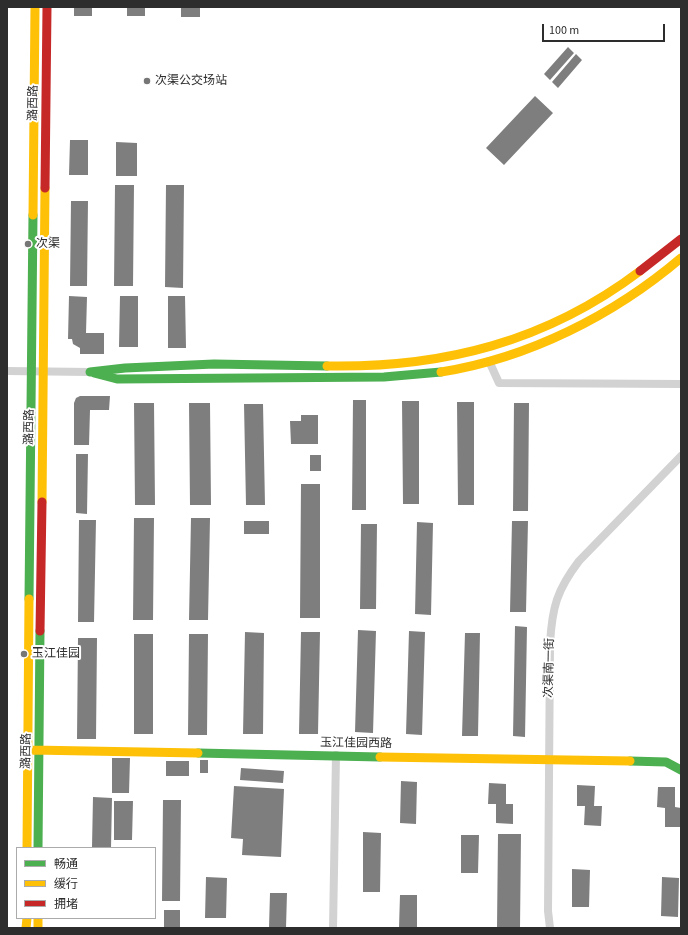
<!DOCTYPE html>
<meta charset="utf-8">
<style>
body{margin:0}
#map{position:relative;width:688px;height:935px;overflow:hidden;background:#fff;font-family:"Source Sans 3","Noto Sans SC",sans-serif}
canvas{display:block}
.frame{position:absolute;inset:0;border:8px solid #2d2d2d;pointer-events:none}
.legend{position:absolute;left:16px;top:847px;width:140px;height:72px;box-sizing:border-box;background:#fff;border:1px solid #ababab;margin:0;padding:5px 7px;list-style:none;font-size:12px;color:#2d2d2d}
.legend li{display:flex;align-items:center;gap:8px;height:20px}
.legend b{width:20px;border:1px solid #ababab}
.scale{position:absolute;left:542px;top:24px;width:123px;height:18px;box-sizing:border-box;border:2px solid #2d2d2d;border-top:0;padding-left:5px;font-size:12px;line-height:14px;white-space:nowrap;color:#2d2d2d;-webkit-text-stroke:3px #fff;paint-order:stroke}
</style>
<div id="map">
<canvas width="688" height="935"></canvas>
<div class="frame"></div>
<ul class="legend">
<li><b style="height:5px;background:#4caf50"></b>畅通</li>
<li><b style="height:5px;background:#ffc107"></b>缓行</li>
<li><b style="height:5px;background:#c62828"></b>拥堵</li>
</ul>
<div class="scale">100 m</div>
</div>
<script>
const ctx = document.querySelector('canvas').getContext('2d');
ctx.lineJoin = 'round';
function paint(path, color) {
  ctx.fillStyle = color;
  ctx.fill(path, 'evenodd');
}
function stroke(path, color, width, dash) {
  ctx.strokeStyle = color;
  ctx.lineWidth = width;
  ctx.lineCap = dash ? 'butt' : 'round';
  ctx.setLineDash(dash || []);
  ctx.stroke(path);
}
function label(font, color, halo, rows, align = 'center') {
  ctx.font = font + ' "Source Sans 3","Noto Sans SC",sans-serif';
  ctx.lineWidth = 4;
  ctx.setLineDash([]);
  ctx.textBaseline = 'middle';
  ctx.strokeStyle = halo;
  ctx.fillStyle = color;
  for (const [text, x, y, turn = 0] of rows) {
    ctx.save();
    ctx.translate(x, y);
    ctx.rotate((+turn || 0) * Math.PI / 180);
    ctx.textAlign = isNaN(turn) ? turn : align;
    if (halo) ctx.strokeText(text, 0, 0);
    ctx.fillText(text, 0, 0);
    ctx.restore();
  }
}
const building = new Path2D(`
 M74,7H92V16H74Z
 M127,7H145V16H127Z
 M181,7H200V17H181Z
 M568,47L574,53L550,80L544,74Z
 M576,54L582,60L558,88L552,82Z
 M535,96L553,113L504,165L486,148Z
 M70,140H88V175H69Z
 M116,142L137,143V176H116Z
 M115,185H134L133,286H114Z
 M166,185H184L183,288L165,287Z
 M71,201H88L87,286H70Z
 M69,296L87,297L86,333H104V354H80V348L73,344L72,339H68Z
 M120,296H138V347H119Z
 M168,296H185L186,348H168Z
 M110,396L109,410H90L89,445H74V403L76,398L80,396Z
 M353,400H366V510H352Z
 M402,401H419V504H403Z
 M457,402H474V505H458Z
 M134,403H154L155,505H135Z
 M189,403H210L211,505H190Z
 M514,403H529L528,511H513Z
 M244,404H263L265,505H246Z
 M301,415H318V444H291L290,421H301Z
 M76,454H88L87,514L76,513Z
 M310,455H321V471H310Z
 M301,484H320V618H300Z
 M134,518H154L153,620H133Z
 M191,518H210L208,620H189Z
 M79,520H96L94,622H78Z
 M244,521H269V534H244Z
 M512,521H528L526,612H510Z
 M417,522L433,523L431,615L415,614Z
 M361,524H377L376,609H360Z
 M515,626L527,627L525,737L513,736Z
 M358,630L376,631L373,733L355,732Z
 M409,631L425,632L422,735L406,734Z
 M245,632L264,633L263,734H243Z
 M301,632H320L318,734H299Z
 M465,633H480L478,736H462Z
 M134,634H153V734H134Z
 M189,634H208L207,735H188Z
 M78,638H97L96,739H77Z
 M112,758H130L129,793H112Z
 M200,760H208V773H200Z
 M166,761H189V776H166Z
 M241,768L284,771L283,783L240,780Z
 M401,781L417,782L416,824L400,823Z
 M489,783L506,784V804H513V824L496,823V804H488Z
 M577,785L595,786L594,806H602L601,826L584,825L585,806H577Z
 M234,786L284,789L281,857L242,855L243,839L231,838Z
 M658,787H675V807L681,808V827H665V808L657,807Z
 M93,797L112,798L111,848L92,847Z
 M163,800H181L180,901H162Z
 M114,801H133L132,840H114Z
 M363,832L381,833L380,892H363Z
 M498,834H521L520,928H497Z
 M461,835H479L478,873H461Z
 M572,869L590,870L589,907H572Z
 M206,877L227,878L226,918H205Z
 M662,877L679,878L678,917L661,916Z
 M270,893H287L286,928H269Z
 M400,895H417V928H399Z
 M164,910H180V928H164Z`);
const street = new Path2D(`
 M489,361L499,383L681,384
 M7,371L90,372
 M333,928L336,755
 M550,928L548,911L550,644C552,607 557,590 579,561L681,456`);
const fast = new Path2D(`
 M90,372L125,368L214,364L327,366
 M94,373L117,379L384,377L441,372
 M29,599L33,215
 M198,753L380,757
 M630,761L666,762L681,770
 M38,848L40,631`);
const slow = new Path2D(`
 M33,215L35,7
 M327,366C443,368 546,342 640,271
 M441,372C529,358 614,315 681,258
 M42,502L45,188
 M32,750L198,753
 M380,757L630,761
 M27,848L29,599
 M38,918V928
 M26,928L27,918`);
const jam = new Path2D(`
 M45,188L47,7
 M640,271L681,239
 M40,631L42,502`);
const markers = [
 [147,81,4,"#767676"],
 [28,244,4,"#767676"],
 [24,654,4,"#767676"]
];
const poiNames = [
 ["次渠公交场站",155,81],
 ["次渠",36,244],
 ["玉江佳园",32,654]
];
const streetNames = [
 ["潞西路",34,103,-89],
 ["潞西路",30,427,-89],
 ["次渠南一街",550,668,-89],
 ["玉江佳园西路",356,744,1],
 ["潞西路",27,751,-89]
];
paint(building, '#7e7e7e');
stroke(street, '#d2d2d2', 8);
stroke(fast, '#4caf50', 9);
stroke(slow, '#ffc107', 9);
stroke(jam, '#c62828', 9);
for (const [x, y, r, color] of markers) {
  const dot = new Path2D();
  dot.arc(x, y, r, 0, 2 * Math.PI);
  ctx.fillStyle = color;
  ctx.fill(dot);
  stroke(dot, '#fff', 1.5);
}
label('12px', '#2d2d2d', '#fff', poiNames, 'left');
label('12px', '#2d2d2d', '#fff', streetNames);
</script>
